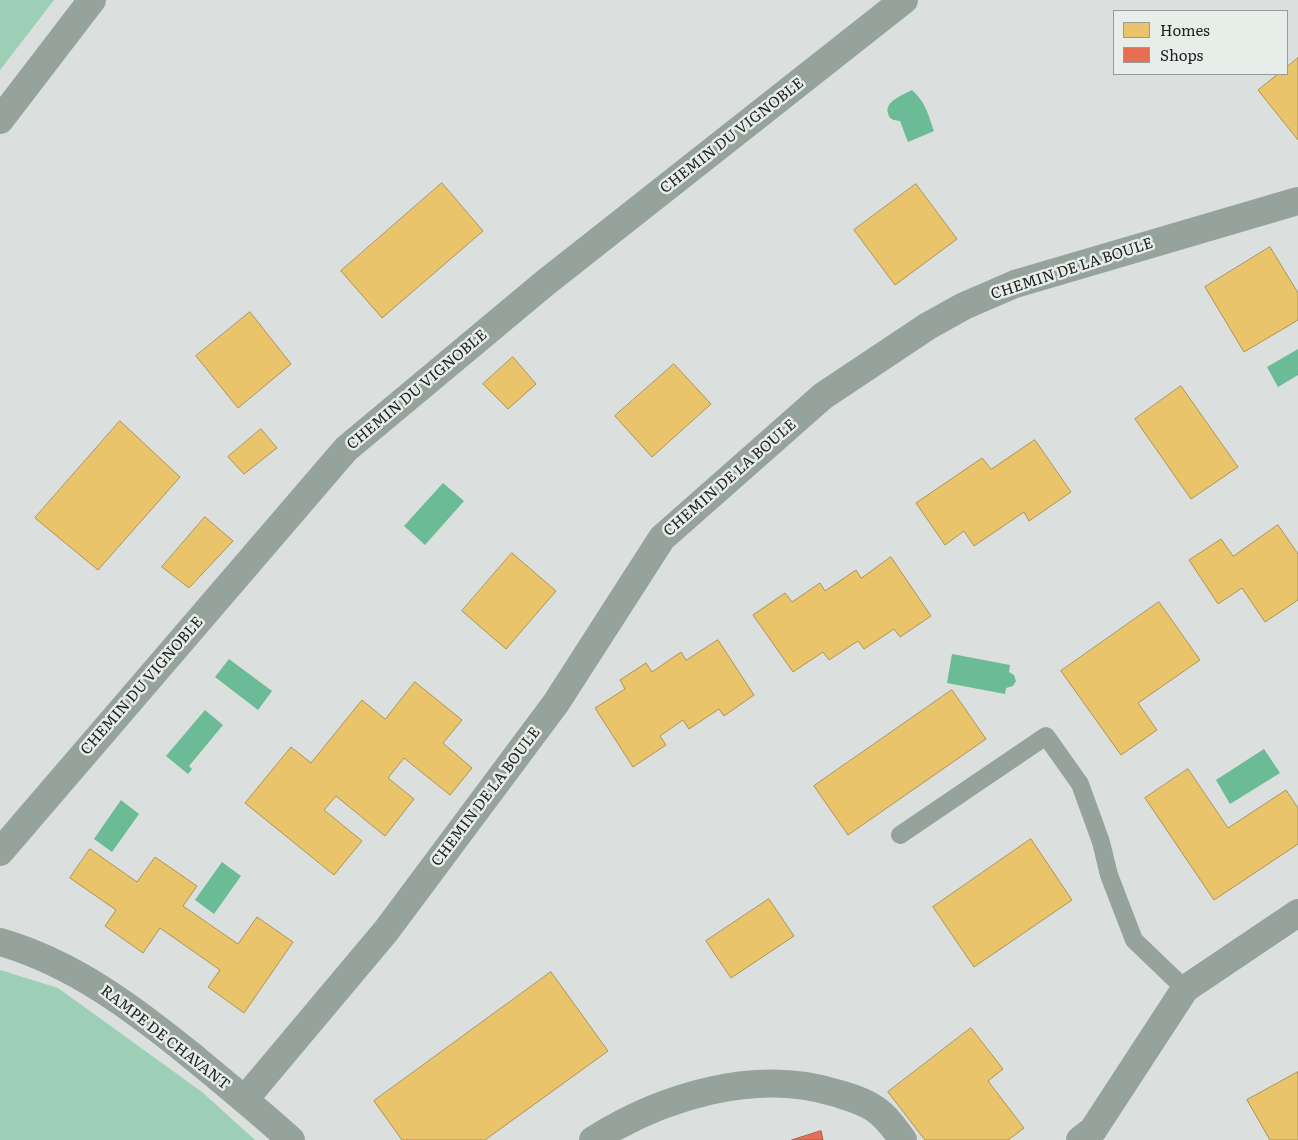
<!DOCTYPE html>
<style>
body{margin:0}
#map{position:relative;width:1298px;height:1140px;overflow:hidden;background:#dbdfdd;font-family:Literata,serif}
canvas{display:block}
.legend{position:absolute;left:1113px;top:10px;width:175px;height:65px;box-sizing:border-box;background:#e7ede9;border:1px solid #979c99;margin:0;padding:6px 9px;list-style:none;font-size:15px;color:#202221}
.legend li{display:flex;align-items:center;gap:10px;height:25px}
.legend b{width:25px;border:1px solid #979c99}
</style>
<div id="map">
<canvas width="1298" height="1140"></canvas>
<ul class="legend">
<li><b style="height:14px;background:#e9c46a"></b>Homes</li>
<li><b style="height:14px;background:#e76f51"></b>Shops</li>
</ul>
</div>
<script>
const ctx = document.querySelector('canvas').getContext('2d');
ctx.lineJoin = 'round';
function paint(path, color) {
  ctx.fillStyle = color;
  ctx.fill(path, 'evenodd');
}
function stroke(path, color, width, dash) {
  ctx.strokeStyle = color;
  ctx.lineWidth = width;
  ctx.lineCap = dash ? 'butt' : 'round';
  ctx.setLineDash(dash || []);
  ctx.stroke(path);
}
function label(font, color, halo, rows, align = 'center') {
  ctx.font = font + ' Literata,serif';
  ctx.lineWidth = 5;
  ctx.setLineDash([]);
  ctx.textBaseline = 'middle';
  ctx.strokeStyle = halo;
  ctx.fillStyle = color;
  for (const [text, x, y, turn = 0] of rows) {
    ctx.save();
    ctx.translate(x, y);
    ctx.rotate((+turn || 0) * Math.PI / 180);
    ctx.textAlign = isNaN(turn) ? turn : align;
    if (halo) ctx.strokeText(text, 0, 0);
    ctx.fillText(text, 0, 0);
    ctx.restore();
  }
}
const green = new Path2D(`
 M0,0H54L0,70Z
 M0,970L58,988L202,1092L255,1140H0Z`);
const water = new Path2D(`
 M912,90C926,103 928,114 934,131L908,142L900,121C894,120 889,120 888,113C884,102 904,94 912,90Z
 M1298,349V375L1278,387L1267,367Z
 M443,483L464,501L425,545L404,526Z
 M952,654L1010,665L1009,672L1014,675L1016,681L1013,686L1006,688L1005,694L947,683Z
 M229,659L272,691L258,710L215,677Z
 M205,710L223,725L189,766L192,769L188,774L166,756Z
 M1264,749L1280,773L1230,804L1216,780Z
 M121,800L139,814L112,852L94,839Z
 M222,862L241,876L214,914L195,900Z`);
const homes = new Path2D(`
 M1298,58V140L1258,90L1278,74H1287V67Z
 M442,183L483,231L382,318L341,271Z
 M916,184L957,239L895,285L854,230Z
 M1270,247L1298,293V320L1244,352L1205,287Z
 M250,312L291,364L238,408L196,356Z
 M513,357L536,384L508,409L483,384Z
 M674,364L711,404L652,457L615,416Z
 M1181,386L1238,467L1191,499L1135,419Z
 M120,421L180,477L98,570L35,518Z
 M261,429L277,448L244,474L228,457Z
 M1035,440L1071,492L1029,521L1024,512L974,546L964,531L945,545L916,503L982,458L991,469Z
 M205,517L233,541L189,588L162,567Z
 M1278,525L1298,554V600L1265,622L1242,588L1218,604L1189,560L1221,539L1233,556Z
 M512,553L556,591L506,649L462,611Z
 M891,557L931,616L900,637L894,629L864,649L858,641L829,660L823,652L793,672L753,615L785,593L792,602L820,583L825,591L856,570L861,578Z
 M1159,602L1200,660L1138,703L1157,730L1121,755L1061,671Z
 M718,640L754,695L724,716L719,709L689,729L683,720L660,736L666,745L633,767L595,708L625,689L620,680L646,663L652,672L681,652L686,660Z
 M415,682L462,720L443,743L472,768L450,795L404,758L388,778L414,799L385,836L336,796L324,810L362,841L334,875L245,803L291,747L311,763L362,700L385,719Z
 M952,690L986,739L848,835L814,786Z
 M1188,769L1228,828L1286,790L1298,808V844L1214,900L1145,798Z
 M1031,839L1072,900L974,967L933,907Z
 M90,849L137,882L155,857L197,886L183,906L238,944L257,917L293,942L244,1013L208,987L220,970L160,928L143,953L105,926L116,910L70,878Z
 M769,899L794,936L731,978L706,941Z
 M551,972L608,1051L485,1140H402L374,1101Z
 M971,1028L1003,1069L988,1081L1024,1128L1008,1140H925L888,1092Z
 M1298,1072V1140H1270L1247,1100Z`);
const shops = new Path2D(`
 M821,1131L823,1140H792Z`);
const service = new Path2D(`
 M900,835L1046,736L1080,784L1101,842L1109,875L1134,940L1185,989`);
const minor = new Path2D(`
 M0,852L346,449L545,283L904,0
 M0,942C73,963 134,1009 192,1056C226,1084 259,1111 291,1140
 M245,1099L386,931L556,703L662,538L823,396L928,326L964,306L1015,284L1298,201
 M593,1140C663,1096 756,1068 836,1093C849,1097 864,1101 875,1109C887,1117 895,1129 903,1140
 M1080,1140L1093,1130L1185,989L1298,913`);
const tertiary = new Path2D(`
 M0,120L92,0`);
const streetNames = [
 ["CHEMIN DU VIGNOBLE",732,136,-38],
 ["CHEMIN DE LA BOULE",1072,269,-18],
 ["CHEMIN DU VIGNOBLE",417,390,-40],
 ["CHEMIN DE LA BOULE",730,478,-41],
 ["CHEMIN DU VIGNOBLE",142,686,-49],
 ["CHEMIN DE LA BOULE",486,797,-53],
 ["RAMPE DE CHAVANT",165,1038,38]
];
paint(green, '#9ccfb5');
paint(water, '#6abb96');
paint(homes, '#e9c46a');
stroke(homes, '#ad9354', 1);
paint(shops, '#e76f51');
stroke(shops, '#ab5843', 1);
stroke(service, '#96a29c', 18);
stroke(minor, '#96a29c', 28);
stroke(tertiary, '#96a29c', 28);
label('15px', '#202221', '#e7ede9', streetNames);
</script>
